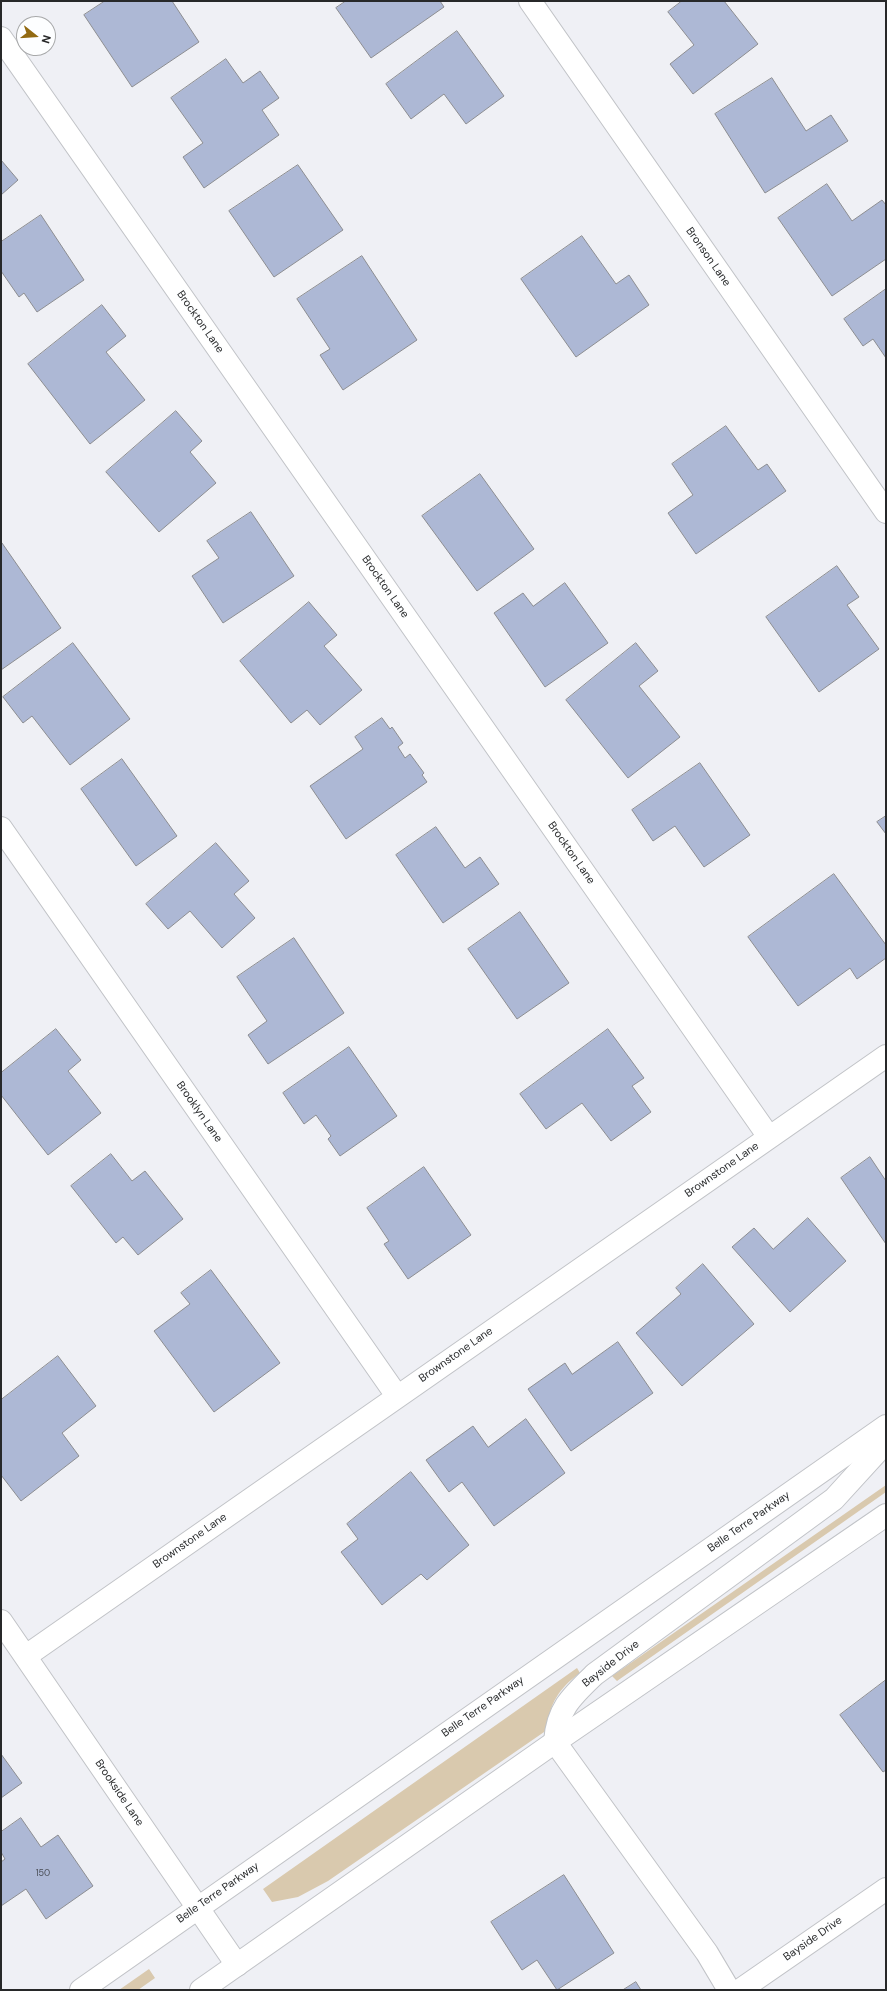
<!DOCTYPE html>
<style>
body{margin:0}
#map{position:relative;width:887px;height:1991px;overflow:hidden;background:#eff0f5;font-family:"DM Sans",sans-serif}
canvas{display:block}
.frame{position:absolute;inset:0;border:2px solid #272829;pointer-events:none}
.north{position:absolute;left:16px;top:16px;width:40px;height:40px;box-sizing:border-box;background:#fdfeff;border:1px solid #a7a8a9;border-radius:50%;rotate:107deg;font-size:11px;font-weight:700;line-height:16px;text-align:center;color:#272829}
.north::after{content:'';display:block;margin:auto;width:14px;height:18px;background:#926a12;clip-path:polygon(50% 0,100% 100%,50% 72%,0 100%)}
</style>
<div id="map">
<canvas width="887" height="1991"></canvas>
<div class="frame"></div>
<div class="north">N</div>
</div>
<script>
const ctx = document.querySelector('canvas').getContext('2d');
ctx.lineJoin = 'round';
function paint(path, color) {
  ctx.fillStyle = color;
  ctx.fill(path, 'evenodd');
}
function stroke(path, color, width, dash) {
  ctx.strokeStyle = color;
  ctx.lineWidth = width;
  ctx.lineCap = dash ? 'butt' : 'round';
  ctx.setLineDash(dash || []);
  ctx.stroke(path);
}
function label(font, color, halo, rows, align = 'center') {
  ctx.font = font + ' "DM Sans",sans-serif';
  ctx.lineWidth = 3;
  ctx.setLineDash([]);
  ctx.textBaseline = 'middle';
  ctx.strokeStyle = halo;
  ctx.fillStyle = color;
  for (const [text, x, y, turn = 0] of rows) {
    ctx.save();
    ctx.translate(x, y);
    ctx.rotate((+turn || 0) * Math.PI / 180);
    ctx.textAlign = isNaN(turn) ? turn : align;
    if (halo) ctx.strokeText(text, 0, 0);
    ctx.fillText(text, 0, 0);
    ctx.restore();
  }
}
const green = new Path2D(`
 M886,1485V1492L617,1681L612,1676Z
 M577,1668L580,1673C559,1688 549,1704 547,1730L328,1881L298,1897L272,1902L263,1889Z
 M149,1969L155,1978L138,1990H119Z`);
const building = new Path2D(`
 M105,1H172L199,42L132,87L84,15Z
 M346,1H440L444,7L371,58L336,8Z
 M682,1H724L758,44L693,94L670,64L694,45L668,12Z
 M457,31L504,96L466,124L444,94L411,119L386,84Z
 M226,59L243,83L260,71L279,98L262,110L279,135L204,188L183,157L203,143L171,98Z
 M772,78L806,131L831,115L848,141L765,193L715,114Z
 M1,160L18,180L1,195Z
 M298,165L343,230L274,277L229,211Z
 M827,184L852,221L882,200L886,205V259L832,296L778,218Z
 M41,215L84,280L37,312L24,293L19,297L1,271V242Z
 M582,236L616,284L629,275L649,305L576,357L521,279Z
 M362,256L417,340L343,390L320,355L330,349L297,299Z
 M886,289V358L873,339L863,346L844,319Z
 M102,305L126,336L106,352L145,400L90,444L28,364Z
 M176,411L202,441L190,452L216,483L159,532L106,472Z
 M726,426L758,470L767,464L786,491L696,554L668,513L693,495L672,464Z
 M480,474L534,549L477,591L422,516Z
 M251,512L294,576L223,623L192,576L219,558L207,541Z
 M2,543L61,628L1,670V543Z
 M837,566L859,597L847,605L879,649L819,692L766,617Z
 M565,583L608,643L545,687L494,613L523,593L533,606Z
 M309,602L337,635L324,646L362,690L320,725L307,710L291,723L240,661Z
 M73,643L130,719L70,765L32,716L23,723L3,697Z
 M636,643L658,671L639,686L680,737L628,778L566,700Z
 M382,718L390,729L392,727L403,743L398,747L405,758L410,754L424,773L422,775L427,782L346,839L310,786L363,749L355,737Z
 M122,759L177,836L136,866L81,789Z
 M700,763L750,835L704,867L675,826L653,841L632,810Z
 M886,816V834L877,822Z
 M436,827L465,868L480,857L499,884L443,923L396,855Z
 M216,843L249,881L234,894L255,918L222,948L190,911L168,929L146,904Z
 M834,874L886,945V958L857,979L850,968L798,1006L748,937Z
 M520,912L569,983L517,1019L468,949Z
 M294,938L344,1013L268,1064L248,1035L267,1021L237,977Z
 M56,1029L81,1060L68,1071L101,1113L48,1155L1,1095V1073Z
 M608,1029L644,1078L632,1086L651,1112L611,1141L582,1103L546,1129L520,1094Z
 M349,1047L397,1116L340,1156L328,1139L331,1136L316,1115L304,1124L283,1093Z
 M111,1154L132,1181L145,1171L183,1219L138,1255L123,1237L116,1243L71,1186Z
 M870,1157L886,1181V1244L841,1178Z
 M424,1167L471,1235L408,1279L384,1244L389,1241L367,1208Z
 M808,1218L846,1261L790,1312L732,1247L754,1228L773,1249Z
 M703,1264L754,1324L682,1386L636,1333L681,1294L676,1288Z
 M211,1270L280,1363L214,1412L154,1331L190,1304L181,1293Z
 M618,1342L653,1393L571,1451L528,1389L565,1363L572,1374Z
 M58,1356L96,1406L62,1433L79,1456L21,1501L1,1475V1400Z
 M526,1419L565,1473L494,1526L462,1482L449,1492L426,1460L473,1426L488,1447Z
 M411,1472L469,1545L427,1580L421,1574L382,1605L341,1552L358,1539L347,1524Z
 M886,1680V1770L883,1772L840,1715Z
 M1,1754L22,1783L1,1798Z
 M21,1818L41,1847L58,1835L93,1886L46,1919L26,1889L1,1906V1862L5,1859L1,1852V1832Z
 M564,1875L614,1953L557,1990L537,1960L522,1970L491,1922Z
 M636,1982L641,1990H623Z`);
const minor = new Path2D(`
 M530,1L886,512
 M1,38L769,1137
 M1,828L397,1396
 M1,1621L237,1965
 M26,1656L886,1056
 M729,1990L707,1953L555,1742C557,1709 572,1696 595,1674L834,1499L886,1442
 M740,1990L886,1889`);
const major = new Path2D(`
 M81,1990L886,1426
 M201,1990L555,1742L886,1515`);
const numberNames = [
 ["150",43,1874]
];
const streetNames = [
 ["Bronson Lane",708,257,55],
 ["Brockton Lane",200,322,55],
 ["Brockton Lane",385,587,55],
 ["Brockton Lane",571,853,55],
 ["Brooklyn Lane",199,1112,55],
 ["Brownstone Lane",722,1170,-35],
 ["Brownstone Lane",456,1355,-35],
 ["Belle Terre Parkway",749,1522,-35],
 ["Brownstone Lane",190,1541,-35],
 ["Bayside Drive",611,1664,-38],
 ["Belle Terre Parkway",483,1707,-35],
 ["Brookside Lane",119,1793,56],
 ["Belle Terre Parkway",218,1893,-35],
 ["Bayside Drive",813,1939,-35]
];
paint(green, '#d9c9ae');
paint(building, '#adb8d5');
stroke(building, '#8c8d91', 1);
stroke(minor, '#c1c3c7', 24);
stroke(major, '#c1c3c7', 24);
stroke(minor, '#fff', 22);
stroke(major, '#fff', 22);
label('9px', '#484c54', null, numberNames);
label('11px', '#272829', '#fdfeff', streetNames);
</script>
